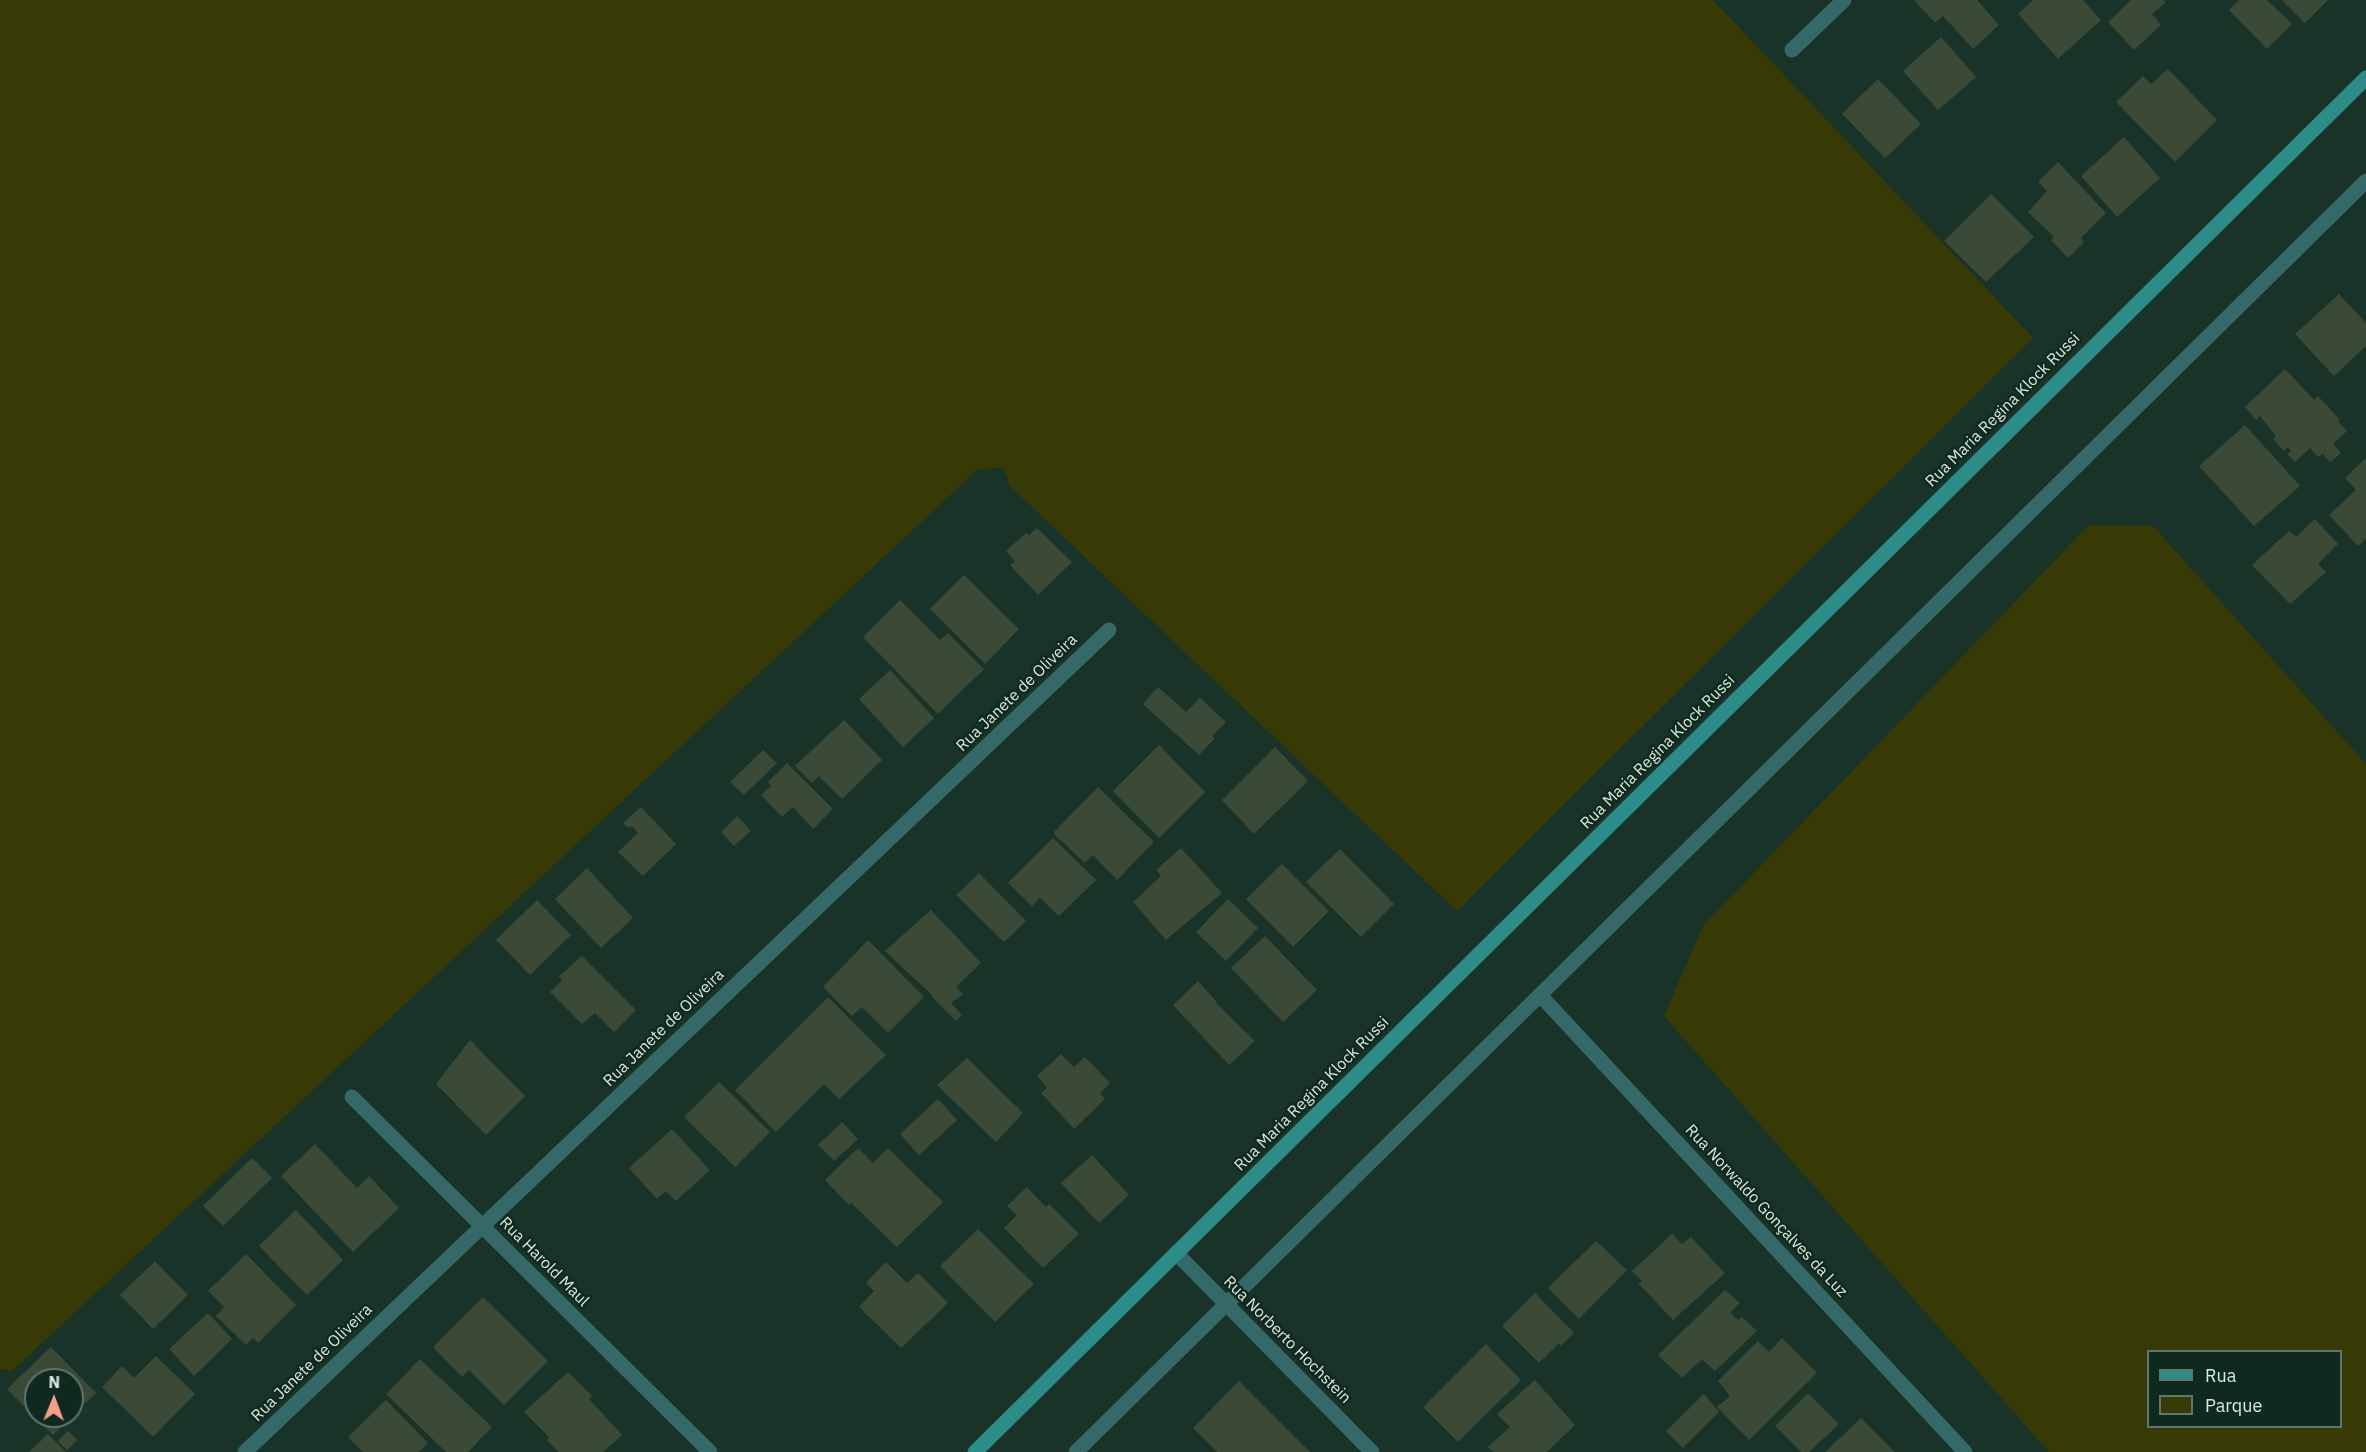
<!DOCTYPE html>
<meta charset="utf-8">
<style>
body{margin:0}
#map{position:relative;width:2366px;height:1452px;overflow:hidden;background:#1a3329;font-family:"IBM Plex Sans",sans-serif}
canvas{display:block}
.legend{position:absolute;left:2147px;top:1350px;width:195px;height:78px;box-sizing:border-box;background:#10291f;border:2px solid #60756d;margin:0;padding:8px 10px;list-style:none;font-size:18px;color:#d9e8e1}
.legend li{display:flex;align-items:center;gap:12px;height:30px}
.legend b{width:30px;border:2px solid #60756d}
.north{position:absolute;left:24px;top:1368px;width:60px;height:60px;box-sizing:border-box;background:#10291f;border:2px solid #60756d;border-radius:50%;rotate:1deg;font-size:16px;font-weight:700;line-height:24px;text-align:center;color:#d9e8e1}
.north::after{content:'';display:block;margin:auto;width:21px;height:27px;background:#f49d8b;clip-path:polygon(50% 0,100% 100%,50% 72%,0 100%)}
</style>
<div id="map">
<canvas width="2366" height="1452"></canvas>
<ul class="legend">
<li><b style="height:8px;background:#2d8b88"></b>Rua</li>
<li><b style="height:16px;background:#383a05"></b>Parque</li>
</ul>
<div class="north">N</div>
</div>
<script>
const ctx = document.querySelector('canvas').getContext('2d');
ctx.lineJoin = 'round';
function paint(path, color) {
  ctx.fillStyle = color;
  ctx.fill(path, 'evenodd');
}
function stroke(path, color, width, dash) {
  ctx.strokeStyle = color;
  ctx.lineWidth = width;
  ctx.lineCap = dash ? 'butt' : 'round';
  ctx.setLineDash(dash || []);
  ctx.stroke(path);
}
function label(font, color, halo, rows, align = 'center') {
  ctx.font = font + ' "IBM Plex Sans",sans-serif';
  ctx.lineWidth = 5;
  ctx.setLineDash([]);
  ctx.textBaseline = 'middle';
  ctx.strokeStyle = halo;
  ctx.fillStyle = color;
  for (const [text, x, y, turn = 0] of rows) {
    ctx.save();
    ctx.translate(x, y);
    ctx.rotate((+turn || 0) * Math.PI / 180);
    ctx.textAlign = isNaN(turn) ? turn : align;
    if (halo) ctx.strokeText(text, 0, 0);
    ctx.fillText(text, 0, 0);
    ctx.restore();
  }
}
const green = new Path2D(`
 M0,0H1713L2033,338L1457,911L1010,486L1003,467L977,470L12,1371L0,1369Z
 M2089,525L2153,526L2366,764V1452H2049L1664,1016L1703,926ZM2148,1352H2340V1426H2148Z`);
const building = new Path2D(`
 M1914,0H1977L1999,25L1973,49L1943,16L1935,23Z
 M2033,0H2083L2101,20L2058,59L2018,14Z
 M2131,0H2164L2166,2L2152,14L2161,25L2134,50L2108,22Z
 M2239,0H2267L2292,24L2267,49L2229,10Z
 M2282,0H2328L2305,23Z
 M1941,37L1976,77L1938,110L1903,71Z
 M2168,69L2217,120L2175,162L2116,102L2143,76L2151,84Z
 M1878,79L1921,124L1885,158L1842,114Z
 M2124,137L2160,178L2117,217L2081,176Z
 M2058,162L2106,213L2081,238L2084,242L2068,258L2051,240L2054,237L2028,212L2047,191L2038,182Z
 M1991,194L2034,237L1986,282L1944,241Z
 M2339,294L2366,323V346L2334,376L2295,334Z
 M2285,369L2314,400L2318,396L2340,420L2338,421L2347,431L2333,444L2341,453L2330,462L2323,454L2318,457L2310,448L2295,462L2287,454L2291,451L2288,447L2284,451L2273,439L2276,436L2260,416L2256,420L2245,407Z
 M2245,425L2300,486L2254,526L2199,466Z
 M2366,458V539L2358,546L2329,515L2356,490L2345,478Z
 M2315,519L2338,544L2318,564L2326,572L2290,604L2252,565L2289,531L2296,537Z
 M1037,528L1072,562L1038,595L1010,565L1015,561L1006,551L1026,533L1029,535Z
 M964,575L1019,629L985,664L930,609Z
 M900,600L940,640L948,633L984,669L938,714L863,637Z
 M890,670L934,718L903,747L859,699Z
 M1158,687L1186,712L1200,698L1226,722L1212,736L1215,738L1199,755L1143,704Z
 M844,720L882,760L842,799L819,776L812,783L795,766Z
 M1159,745L1205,792L1159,838L1113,791Z
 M1275,747L1308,781L1254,834L1222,800Z
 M763,750L777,763L744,795L730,782Z
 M787,763L833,809L813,829L793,807L782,817L761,795L771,786L768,782Z
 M1098,787L1154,842L1117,880L1093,855L1085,863L1053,833Z
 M641,807L676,844L643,876L618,852L638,833L632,826L629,828L623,823Z
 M737,816L751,831L734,846L721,832Z
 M1053,838L1096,880L1059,916L1040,898L1032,906L1008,883Z
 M1181,848L1222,893L1166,940L1133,902L1161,876L1156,870Z
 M1340,849L1394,904L1361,937L1306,882Z
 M1282,864L1329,911L1293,947L1246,899Z
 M587,868L633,918L601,948L555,899Z
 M979,873L1026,921L1004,942L956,895Z
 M1228,899L1258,928L1226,961L1196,932Z
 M537,900L571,935L530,975L496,940Z
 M931,910L981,963L956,987L963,994L951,1003L962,1015L956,1021L932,997L933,996L885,951Z
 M1265,936L1317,990L1283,1022L1231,968Z
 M868,940L924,997L888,1033L862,1007L852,1016L823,987Z
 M582,956L636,1010L614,1032L595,1013L582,1024L550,992L562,980L559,976Z
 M1198,981L1217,1002L1216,1003L1255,1041L1229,1065L1173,1005Z
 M828,997L886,1055L839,1099L824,1084L776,1132L735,1090Z
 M470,1040L525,1096L486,1135L436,1084Z
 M1061,1054L1074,1067L1085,1057L1110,1083L1100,1093L1105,1099L1074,1129L1041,1093L1047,1088L1037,1076Z
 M967,1058L1023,1113L996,1142L937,1085Z
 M719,1082L770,1132L735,1167L684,1117Z
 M938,1099L957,1120L919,1155L900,1134Z
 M842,1122L858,1139L834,1161L818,1145Z
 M672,1129L710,1170L676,1201L666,1191L657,1199L629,1168Z
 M315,1144L357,1188L369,1176L399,1208L353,1252L281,1176Z
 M858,1148L873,1163L888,1148L943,1202L897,1247L851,1203L849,1205L825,1180Z
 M1092,1155L1129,1195L1099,1223L1061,1183Z
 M252,1158L272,1178L223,1226L203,1206Z
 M1027,1187L1046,1207L1049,1204L1079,1234L1043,1268L1004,1228L1017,1215L1007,1206Z
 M296,1210L343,1260L307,1295L259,1246Z
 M978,1229L1034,1284L995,1322L940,1266Z
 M1672,1234L1682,1244L1691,1237L1725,1273L1673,1320L1638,1283L1642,1281L1632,1271Z
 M1596,1241L1627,1270L1579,1319L1548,1288Z
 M246,1254L296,1305L258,1343L253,1338L246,1345L216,1316L224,1307L208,1291Z
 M155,1261L188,1295L153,1329L120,1295Z
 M886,1262L907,1283L918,1273L948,1303L901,1348L859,1307L874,1291L866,1283Z
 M1725,1290L1740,1303L1730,1312L1738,1320L1742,1317L1757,1331L1715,1371L1702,1359L1682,1378L1658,1355Z
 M1535,1293L1574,1333L1561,1346L1559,1343L1539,1363L1502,1326Z
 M483,1297L548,1361L504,1405L469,1370L462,1377L433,1347Z
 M208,1313L232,1339L194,1376L169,1349Z
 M1782,1338L1817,1373L1749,1440L1717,1407L1730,1396L1718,1381L1758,1341L1769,1352Z
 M1486,1344L1521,1380L1458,1442L1423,1407Z
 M51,1347L96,1393L72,1416V1380H36V1416H72L53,1435L7,1389Z
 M156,1356L195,1394L153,1437L102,1387L122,1366L134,1378Z
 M420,1359L492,1427L468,1452H446L386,1394Z
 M568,1372L592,1396L589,1399L622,1435L603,1452H559L547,1440L549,1437L524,1412Z
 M1535,1380L1575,1425L1547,1452H1493L1488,1447L1510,1427L1497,1414Z
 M1239,1381L1310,1452H1217L1193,1428Z
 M1808,1393L1839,1424L1809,1452H1801L1775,1426Z
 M1704,1394L1719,1412L1683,1448L1666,1431Z
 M386,1400L428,1443L419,1452H363L348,1437Z
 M1861,1418L1895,1452H1825Z
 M68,1431L78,1440L67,1450L58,1441Z
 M48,1434L66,1452H29Z`);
const street = new Path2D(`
 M1792,50L1844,0
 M1540,995L1965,1452
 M352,1097L710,1452
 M1176,1253L1372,1452
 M245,1452L1109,630
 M1076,1452L2366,181`);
const secondary = new Path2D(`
 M975,1452L2366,78`);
const streetNames = [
 ["Rua Maria Regina Klock Russi",2003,410,-45],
 ["Rua Janete de Oliveira",1017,693,-44],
 ["Rua Maria Regina Klock Russi",1658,752,-45],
 ["Rua Janete de Oliveira",664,1028,-44],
 ["Rua Maria Regina Klock Russi",1312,1094,-45],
 ["Rua Norwaldo Gonçalves da Luz",1766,1211,47],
 ["Rua Harold Maul",544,1262,45],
 ["Rua Norberto Hochstein",1287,1340,45],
 ["Rua Janete de Oliveira",312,1363,-44]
];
paint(green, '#383a05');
paint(building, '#3b4a37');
stroke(street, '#346967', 15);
stroke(secondary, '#2d8b88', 15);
label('16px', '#d9e8e1', '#10291f', streetNames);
</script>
